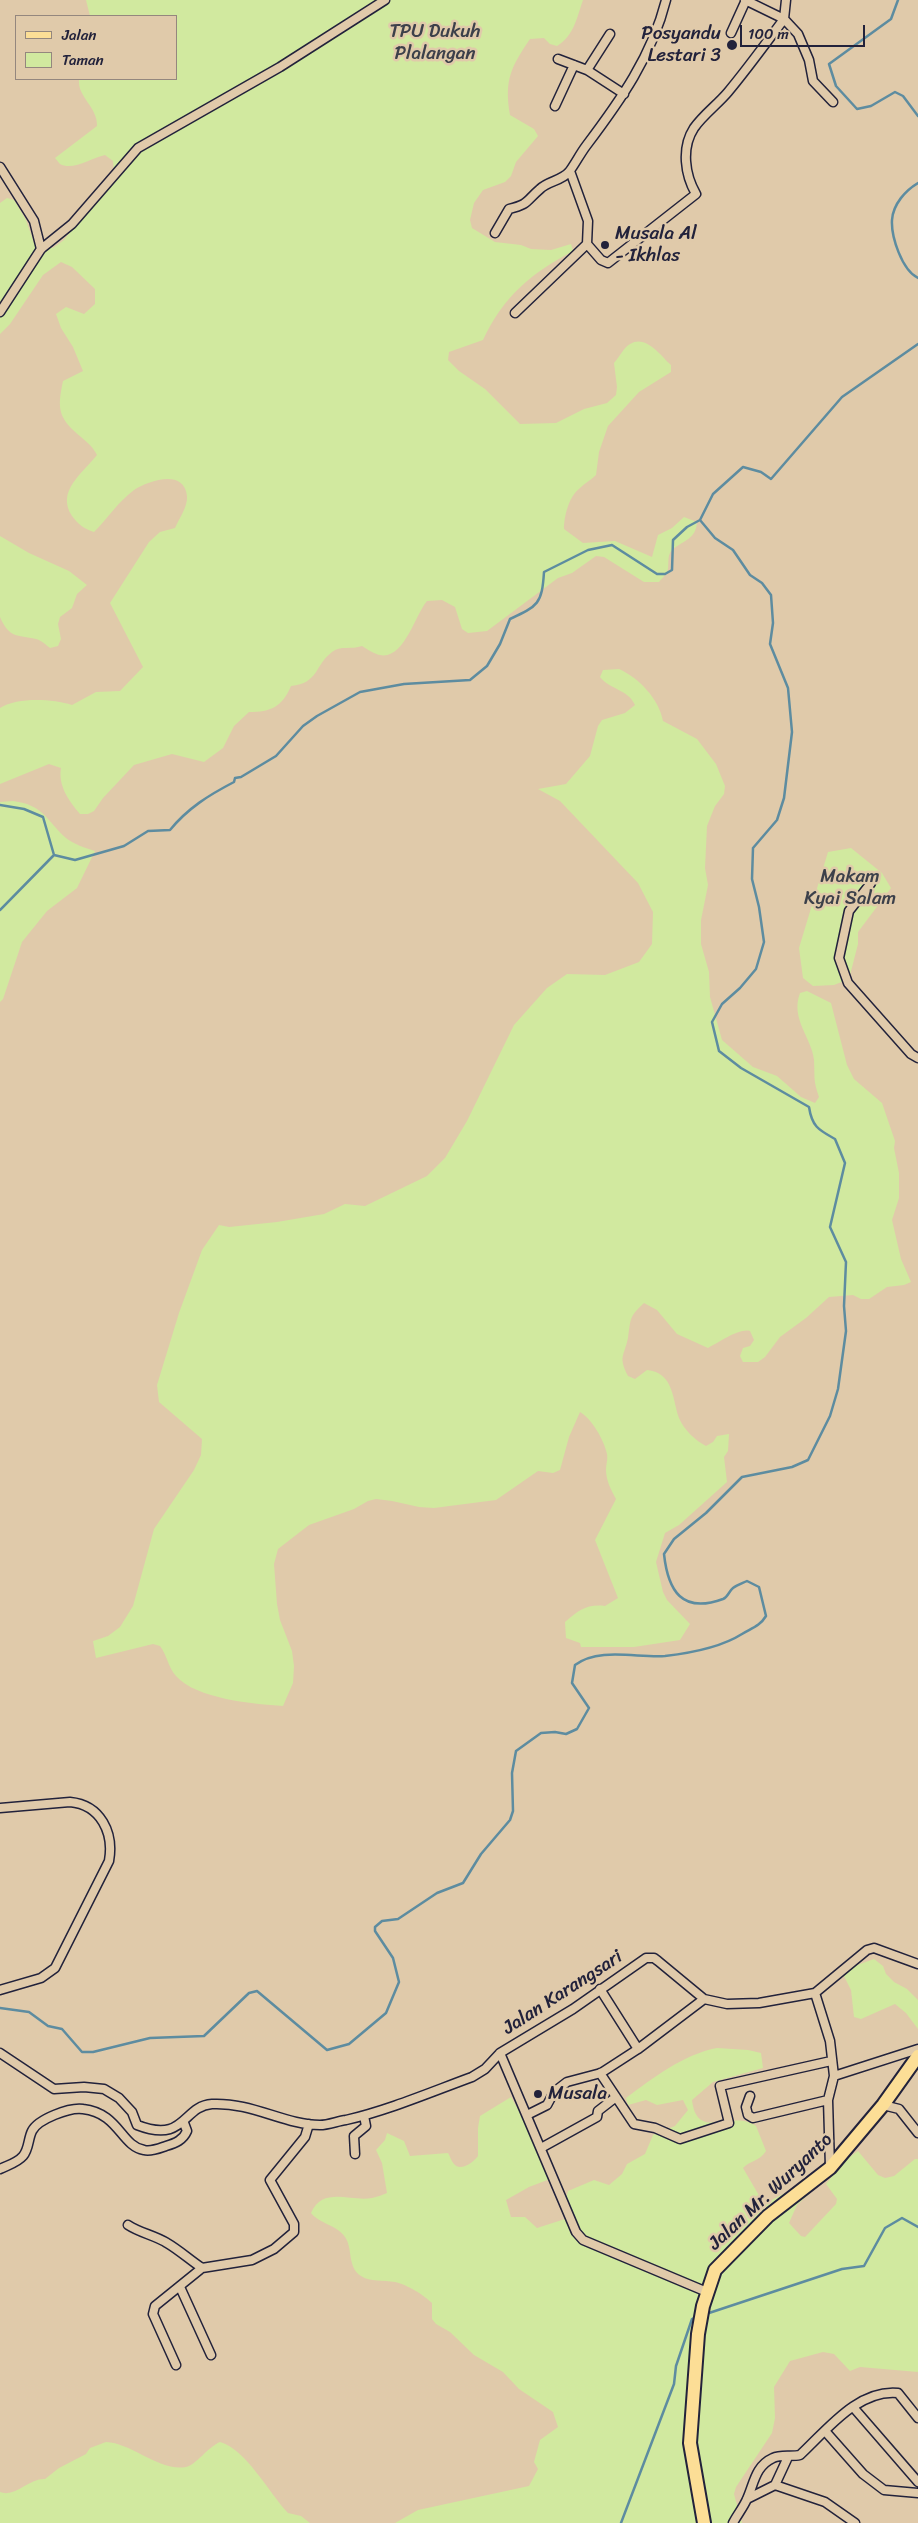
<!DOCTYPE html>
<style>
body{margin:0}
#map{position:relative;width:918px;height:2523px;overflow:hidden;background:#e0caaa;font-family:Sriracha,sans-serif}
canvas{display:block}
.legend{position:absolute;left:15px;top:15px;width:162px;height:65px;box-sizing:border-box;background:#e0caaa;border:1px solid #94877e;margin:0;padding:6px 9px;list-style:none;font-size:15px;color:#22223b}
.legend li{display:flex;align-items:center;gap:10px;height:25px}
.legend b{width:25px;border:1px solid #94877e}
.scale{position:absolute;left:740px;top:25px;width:125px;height:22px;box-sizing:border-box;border:2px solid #22223b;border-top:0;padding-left:6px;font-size:15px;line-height:18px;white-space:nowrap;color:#22223b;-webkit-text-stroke:4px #e0caaa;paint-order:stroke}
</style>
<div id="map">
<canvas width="918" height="2523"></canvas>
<ul class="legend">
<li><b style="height:6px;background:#fcde96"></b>Jalan</li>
<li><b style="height:14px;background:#d1e99f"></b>Taman</li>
</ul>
<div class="scale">100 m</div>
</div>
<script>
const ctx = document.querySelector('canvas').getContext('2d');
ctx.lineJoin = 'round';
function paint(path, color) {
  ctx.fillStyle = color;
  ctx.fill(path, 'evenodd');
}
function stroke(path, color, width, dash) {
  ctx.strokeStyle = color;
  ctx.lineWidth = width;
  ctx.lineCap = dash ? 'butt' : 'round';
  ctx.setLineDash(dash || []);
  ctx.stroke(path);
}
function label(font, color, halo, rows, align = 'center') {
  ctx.font = font + ' Sriracha,sans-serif';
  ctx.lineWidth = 5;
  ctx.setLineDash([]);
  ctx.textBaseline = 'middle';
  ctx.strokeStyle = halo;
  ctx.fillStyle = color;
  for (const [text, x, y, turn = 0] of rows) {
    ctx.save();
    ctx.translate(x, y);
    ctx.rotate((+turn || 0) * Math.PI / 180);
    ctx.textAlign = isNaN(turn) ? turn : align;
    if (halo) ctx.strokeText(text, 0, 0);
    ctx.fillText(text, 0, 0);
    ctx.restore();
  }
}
const green = new Path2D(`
 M86,0H583C577,17 574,36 557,46L550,44L544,38L530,39C511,67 504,80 510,115L534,129L538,136L516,162L511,176L505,182L483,190L474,203L470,220L472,228L495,242L521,245L531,249L551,250L571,244L573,251C531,273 503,297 483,340L449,352L448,360L459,371L485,389L520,424L556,423L584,409L607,403L616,395L617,387L614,363C619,358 624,347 630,344C646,334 661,356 671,365V372L639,392L608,426L599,452L596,475C591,480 585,483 580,488C569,496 564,516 564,529L583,543L615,541L652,557L658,535L672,528L684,517L697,522C696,539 684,540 672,550C666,556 670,566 667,572C665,576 661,579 659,582H644L604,557L596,556L572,573L558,578L487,631L468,633L462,629L455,607L442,600L427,601C415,615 404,660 380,655C374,654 367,649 362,646C352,650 340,645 332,652C314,666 319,683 291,686C282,707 271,712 249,712L234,726L223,748L204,762L172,754L134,765L103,798L94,811L88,814H80C68,800 58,785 61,768L49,764L0,784V708C18,697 52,699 72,705L96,692L120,691L143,667L110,603L149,542L160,532L175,528C179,519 188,506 187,496C184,468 148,481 134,490C118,502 108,518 94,532C84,529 78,524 72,516C56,491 82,474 97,455C93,447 88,443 81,437C58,418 57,409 63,381L83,371L73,347L61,328L56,314L66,307L84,314L95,304V289L72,267L61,262L43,275L10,324L0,334V203L7,198L14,200L26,220L34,243L53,248L64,240L114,173L113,161L105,155C91,158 73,171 60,164L55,158L97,126C98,107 77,97 79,79H176V16H90Z
 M0,536L29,553L69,571L87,585L77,594L72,608L60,617L58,624L61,639L58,646L50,648C46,645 41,640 36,639C17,635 9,638 0,617Z
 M619,669C639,678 659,699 663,721L697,739L716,764L725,786L724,794L715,806L707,826L705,868L708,885L701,920V944L709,972L710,997L722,1040L753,1067L777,1076L801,1097L815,1103L819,1097C813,1079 815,1078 814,1060C812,1038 790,1019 800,993L807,991L831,1003L847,1065L854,1079L882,1103L895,1141L894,1148L899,1173V1198L892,1220L901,1259L911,1282L904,1285L887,1287L869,1299H861L853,1295L829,1297L806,1318L780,1337L765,1357L758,1362H743L740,1356L743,1348L750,1346L754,1340L750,1331C739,1328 720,1342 708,1348L677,1334L657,1310L644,1303C629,1317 631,1318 628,1338C624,1357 618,1356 628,1376L635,1379L647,1370C674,1373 672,1398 679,1418C684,1430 696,1441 706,1446L713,1442L717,1436L729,1434L728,1451L724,1457L727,1482L679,1525L665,1533L656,1562L663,1592L667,1600L690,1624L680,1640L634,1647H581L580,1643L566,1638L565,1622C579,1610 587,1604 605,1606L618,1598L595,1540L616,1499C611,1490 606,1480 606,1470C606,1465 608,1459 607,1454C604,1440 592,1419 580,1412L569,1437L560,1470L553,1473L538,1471L496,1500L434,1508L419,1507L392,1501L376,1499L368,1501L354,1509L309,1525L278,1549L274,1564L277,1604L280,1620L292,1651L294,1666L293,1683L283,1706C254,1704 196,1699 176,1676C168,1667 167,1655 160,1646L153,1644L96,1658L93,1641L108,1636L120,1627L133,1606L154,1529L194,1470L201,1455L202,1439L159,1402L157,1385L179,1313L202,1250L219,1225L229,1227L277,1222L324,1214L345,1204L365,1206L427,1176L445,1158L467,1121L514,1025L547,988L567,974L605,975L639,962L652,944L653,912L638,883L560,801L538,789L566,784L590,756L598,726L602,720L625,713L635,705C628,689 610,690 600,677L603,670Z
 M13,801C44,805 46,820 66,838C74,844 85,848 95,851L77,888L47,911L22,942L3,999L0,1002V802Z
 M851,848L882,873L891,888L858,932V944L849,979L834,985L813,986L803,978L799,948L828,852Z
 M874,1959L883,1966L886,1974L894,1982L907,1989L918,2000V2029L906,2013L895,2004L861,2019L854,2017L851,1990L844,1976L849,1968Z
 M717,2048L748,2050L761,2053L763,2068L713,2082L692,2100C697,2143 732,2108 756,2126L766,2151C760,2161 749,2161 743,2168L764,2204L802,2184L810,2193L797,2205L789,2223L801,2236L805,2237L836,2204L837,2199L826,2184L844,2161L858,2151L878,2175L885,2178L894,2176L915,2159H918V2372L860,2367L850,2371L834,2354L823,2352L790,2361L774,2387L775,2418L772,2433L736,2487L734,2494L742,2523H395L418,2510L529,2486L538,2469L534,2462L540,2440L558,2427L553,2412L519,2389L503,2372L474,2355L450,2332L436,2324L432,2319V2303C424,2295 406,2284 395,2282C384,2280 370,2282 361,2276C347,2267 353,2248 345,2237C337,2225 320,2224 311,2213C323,2186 350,2202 372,2198C377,2197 382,2195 387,2193L382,2163L376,2150L385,2140L387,2133L404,2141L410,2156L448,2153C450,2156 451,2161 454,2164C460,2172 474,2162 478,2156V2128L480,2116L511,2097L530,2131L550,2179L529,2187L506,2200L511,2217H525L537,2228L565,2219L569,2211L566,2198L568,2191L594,2180L609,2185L622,2174L627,2164L645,2154L653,2135L675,2126L688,2110L683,2100L657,2105L646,2100L628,2105L626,2098C653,2078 684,2054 717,2048Z
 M106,2442C132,2443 160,2472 186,2467C196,2465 208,2447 220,2442C246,2449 269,2493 288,2513L301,2516L310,2523H0V2492C15,2498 29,2478 45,2479L59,2468L86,2454L90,2448Z`);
const stream = new Path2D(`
 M898,0L891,19L829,64L836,86L857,109L871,106L895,92L903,96L918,116
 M918,183C906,190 893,204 892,220C891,237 902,270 918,278
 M0,805L24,809L43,817L54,855L75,860L124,846L148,831L170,830C188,808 209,795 234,782L235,778L241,777L276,756L303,726L317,716L360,692L404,684L470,680L487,666L500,644L510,619C538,606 542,604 544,572L588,550L612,545L657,574H665L672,570L673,540L687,527L700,520
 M0,910L54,855
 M0,2008L29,2012L48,2026L62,2029L82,2052H93L150,2038L204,2036L249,1993L257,1991L327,2050L349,2044L386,2013L399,1982L393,1958L375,1931V1927L382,1921L398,1919L437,1893L463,1883L481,1854L510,1820L513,1811L512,1773L516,1751L541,1733L555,1732L566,1734L577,1729L589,1708L572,1683L575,1665C599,1647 637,1658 665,1656C691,1653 720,1648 742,1634C752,1628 760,1626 766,1616L759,1587L747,1581C743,1583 737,1585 733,1588C729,1591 728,1597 723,1599C682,1614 668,1591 664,1554L674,1539L706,1513L742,1477L792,1467L808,1460L830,1416L838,1389L846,1331L844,1306L846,1262L830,1227L845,1163L835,1139C819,1130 812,1127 809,1107L741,1068L719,1051L712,1022L722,1004L740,988L756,969L764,942L759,907L752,879L753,848L777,820L784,798L792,732L788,688L770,644L773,623L771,595L762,583L750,575L733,550L715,538L700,520L713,494L743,467L761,472L771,479L842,397L918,344
 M706,2314L842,2269L864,2266L885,2228L902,2218L918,2227
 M621,2523L674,2384L676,2366L692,2319L696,2317`);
const minor = new Path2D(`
 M745,0L784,19L798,34L809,60L813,81L833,102
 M784,19L786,0
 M731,33L746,0
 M558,59L587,70L624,94
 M587,70L610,34
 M555,106L574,65
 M0,167L34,221L41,249
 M495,233L509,209C529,204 525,202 540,189C548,181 561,181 569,172C575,164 580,154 586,146C620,101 652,56 666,0
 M587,244L601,260L608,263L696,194C685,175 681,148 694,128C703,115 718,104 728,92C748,68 766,43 784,19
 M0,312L41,249L72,224L138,148L280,67L385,0
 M515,313L587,244L588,221L570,171
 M871,883L849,911L839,958L848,983L911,1054L918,1058
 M0,1808L70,1802C101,1805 114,1833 109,1861L55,1968L41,1978L0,1990
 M600,1989L638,2049
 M815,1993L830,2041L834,2076L828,2100L830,2167
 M0,2053L54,2089L84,2087L104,2089L119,2098L132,2112L137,2125C186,2144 182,2106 212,2104C252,2102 285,2125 320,2125C328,2125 338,2121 346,2120C389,2110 431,2092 472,2077L485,2069L500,2053L573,2009L646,1958H654L658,1961L704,1999L727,2004L759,2003L815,1993L867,1950L874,1948L918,1964
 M500,2053L576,2232L583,2240L707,2292
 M600,2073L634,2124L655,2128L680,2139L729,2123L720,2086L831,2061
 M834,2076L918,2049
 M750,2096L746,2107L748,2115L753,2118L828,2100
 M883,2105L899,2109L918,2133
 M527,2115L547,2105L554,2092L567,2082L601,2073L638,2049L704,1999
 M541,2148L597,2117L598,2111L616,2097
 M355,2154L354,2136L366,2126L364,2116
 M0,2169C8,2165 17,2163 23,2156C29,2149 28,2139 32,2131C38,2119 70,2107 83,2109C119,2113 121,2146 144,2150C151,2152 160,2148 166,2146C176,2143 183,2140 187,2131L184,2123
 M128,2225C140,2233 154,2235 167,2243C179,2250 190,2260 202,2268
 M180,2287L211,2355
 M176,2365L153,2314L155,2306L202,2268L252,2260L274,2249L294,2232V2224L270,2180L305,2137L309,2124
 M853,2407L918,2482
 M825,2431L863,2474L884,2490L918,2493
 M775,2485L788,2457
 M747,2499L775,2485L825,2502L855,2523
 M733,2523C737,2515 743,2508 747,2499C754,2484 755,2466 773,2458C781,2454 791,2457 800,2455C827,2430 858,2389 898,2393L918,2418`);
const primary = new Path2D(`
 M704,2523L690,2443L698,2334L703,2306L715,2270L768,2216L830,2168L883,2105L918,2056`);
const markers = [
 [732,45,6,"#22223b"],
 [605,245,5,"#22223b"],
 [538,2094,5,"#22223b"]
];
const parkNames = [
 ["TPU Dukuh",435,32],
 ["Plalangan",435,54],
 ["Makam",850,877],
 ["Kyai Salam",850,899]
];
const poiNames = [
 ["Posyandu",721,34,"right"],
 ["Lestari 3",721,56,"right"],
 ["Musala Al",615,234],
 ["- Ikhlas",615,256],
 ["Musala",548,2094]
];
const streetNames = [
 ["Jalan Karangsari",563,1993,-33],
 ["Jalan Mr. Wuryanto",771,2192,-43]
];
paint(green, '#d1e99f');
stroke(stream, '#5d8ca0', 2.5);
stroke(minor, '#22223b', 11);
stroke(primary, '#22223b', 16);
stroke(minor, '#e0caaa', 8);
stroke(primary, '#fcde96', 12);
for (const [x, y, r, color] of markers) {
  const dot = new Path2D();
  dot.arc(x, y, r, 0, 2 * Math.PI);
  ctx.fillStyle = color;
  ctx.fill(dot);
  stroke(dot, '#e0caaa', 2);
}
label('19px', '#3c404a', '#e0caaa', parkNames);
label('19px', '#22223b', '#e0caaa', poiNames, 'left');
label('19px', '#22223b', '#e0caaa', streetNames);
</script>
